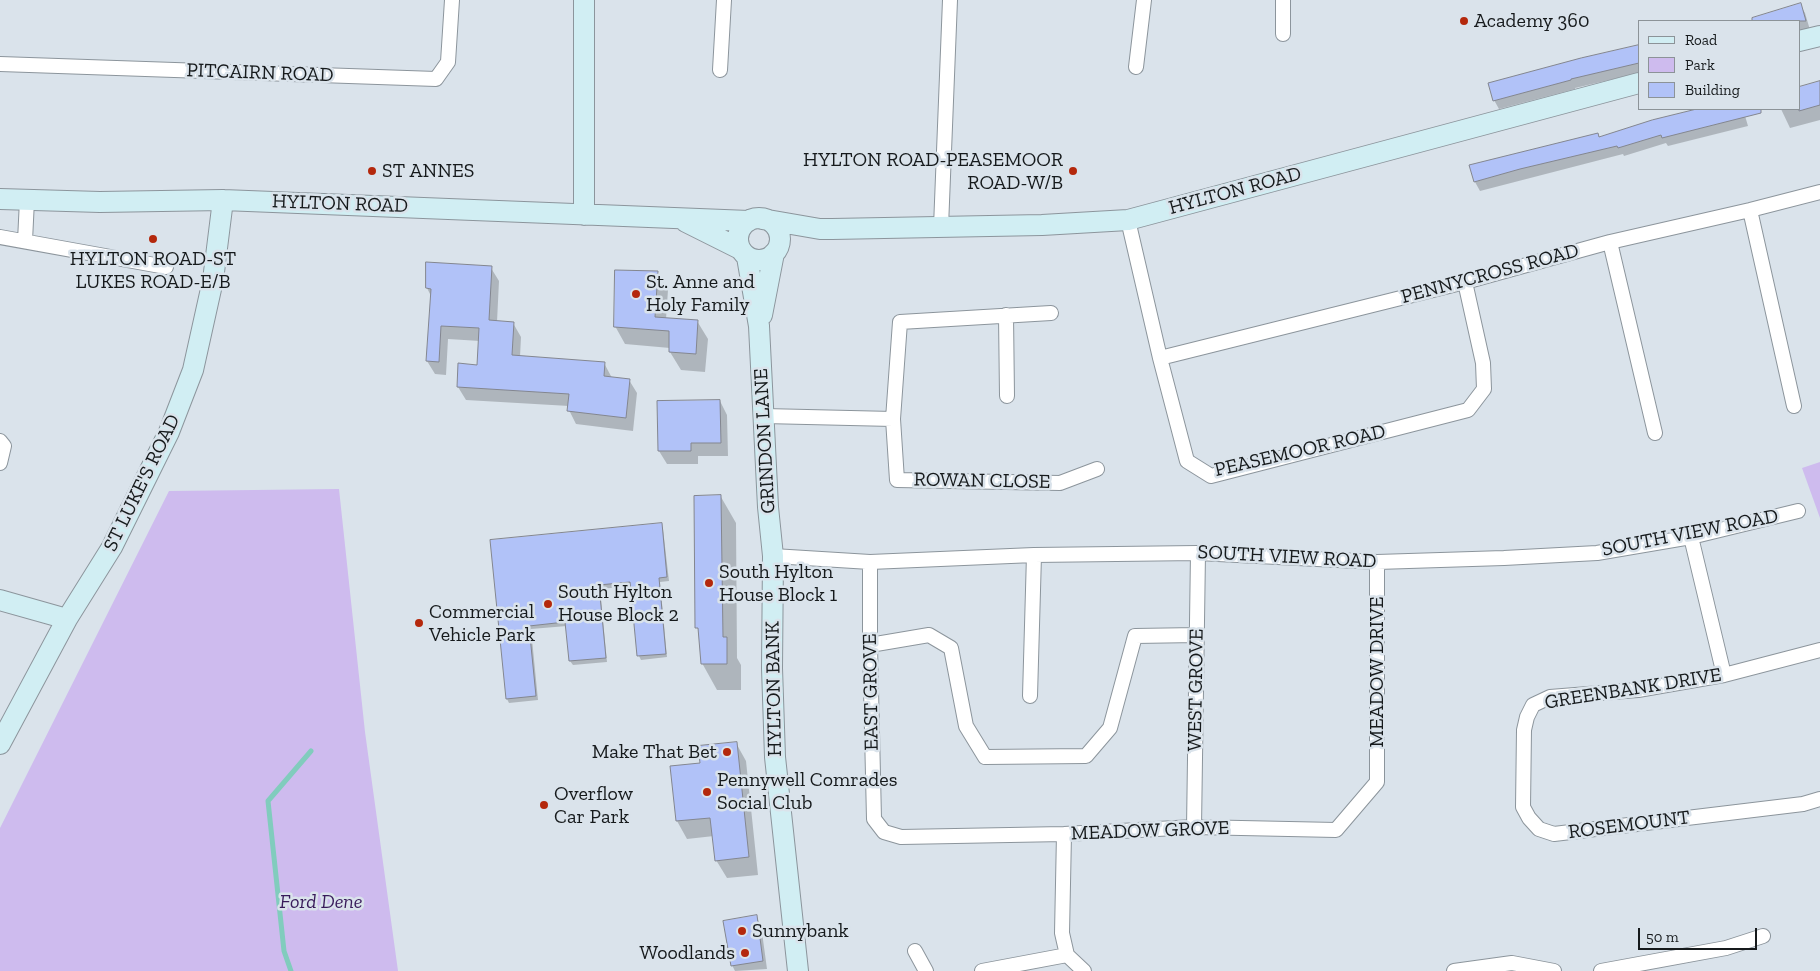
<!DOCTYPE html>
<style>
body{margin:0}
#map{position:relative;width:1820px;height:971px;overflow:hidden;background:#dae3eb;font-family:"Zilla Slab",serif}
canvas{display:block}
.legend{position:absolute;left:1638px;top:20px;width:162px;height:90px;box-sizing:border-box;background:#dae3eb;border:1px solid #8c9398;margin:0;padding:6px 9px;list-style:none;font-size:15px;color:#161a1c}
.legend li{display:flex;align-items:center;gap:10px;height:25px}
.legend b{width:25px;border:1px solid #8c9398}
.scale{position:absolute;left:1638px;top:928px;width:119px;height:22px;box-sizing:border-box;border:2px solid #161a1c;border-top:0;padding-left:6px;font-size:15px;line-height:18px;white-space:nowrap;color:#161a1c;-webkit-text-stroke:4px #dae3eb;paint-order:stroke}
</style>
<div id="map">
<canvas width="1820" height="971"></canvas>
<ul class="legend">
<li><b style="height:6px;background:#d1eef3"></b>Road</li>
<li><b style="height:14px;background:#cebbee"></b>Park</li>
<li><b style="height:14px;background:#b1c2f8"></b>Building</li>
</ul>
<div class="scale">50 m</div>
</div>
<script>
const ctx = document.querySelector('canvas').getContext('2d');
ctx.lineJoin = 'round';
function paint(path, color) {
  ctx.fillStyle = color;
  ctx.fill(path, 'evenodd');
}
function stroke(path, color, width, dash) {
  ctx.strokeStyle = color;
  ctx.lineWidth = width;
  ctx.lineCap = dash ? 'butt' : 'round';
  ctx.setLineDash(dash || []);
  ctx.stroke(path);
}
function label(font, color, halo, rows, align = 'center') {
  ctx.font = font + ' "Zilla Slab",serif';
  ctx.lineWidth = 5;
  ctx.setLineDash([]);
  ctx.textBaseline = 'middle';
  ctx.strokeStyle = halo;
  ctx.fillStyle = color;
  for (const [text, x, y, turn = 0] of rows) {
    ctx.save();
    ctx.translate(x, y);
    ctx.rotate((+turn || 0) * Math.PI / 180);
    ctx.textAlign = isNaN(turn) ? turn : align;
    if (halo) ctx.strokeText(text, 0, 0);
    ctx.fillText(text, 0, 0);
    ctx.restore();
  }
}
const green = new Path2D(`
 M1820,462V518L1802,468Z
 M339,489L365,732L398,971H0V828L169,491Z`);
const shadow = new Path2D(`
 M1800,5L1805,13L1810,30L1799,34V21H1753Z
 M1639,45V73L1575,88V89L1499,109L1494,100Z
 M1820,83V120L1790,128L1781,109H1799V88Z
 M1698,109H1743L1748,126L1668,146L1666,143L1624,156L1623,154L1480,191L1475,182L1470,166L1598,134L1600,138Z
 M491,268L499,281L497,322L513,323L521,337L520,357L604,363L612,378L629,380L637,393L633,431L576,424L569,410V406L466,400L458,387L479,367L480,341L448,339L446,375L435,374L427,361L431,296L427,288Z
 M658,273L668,290L666,319L697,321L708,339L705,372L681,370L670,352V348L625,344L615,326Z
 M720,401L727,415L728,456H698V464H667L659,451Z
 M721,497L736,523L737,658L741,665V690H717L702,663L700,633L697,627Z
 M661,525L663,529L669,581L660,582L667,657L641,660L639,656L632,586L600,589L607,662L573,665L570,661L567,626L531,629L538,700L509,703L507,699L491,541Z
 M736,743L746,761L758,875L727,878L716,860L714,836L687,839L677,821L671,768L701,764Z
 M756,917L761,925L767,969L735,971L732,965Z`);
const stream = new Path2D(`
 M291,971L284,951L268,801L311,751`);
const building = new Path2D(`
 M1801,3L1806,21H1752V18Z
 M1639,45V63L1571,79V80L1493,101L1488,83L1581,58Z
 M1820,81V105L1799,111V87Z
 M1697,109H1761V113L1662,138L1661,135L1618,148L1617,146L1520,169L1474,182L1469,165L1598,133L1599,137L1652,120Z
 M426,262L492,266L489,320L514,322L512,355L605,362L604,376L630,379L626,418L567,411L569,394L457,387L458,363L477,365L479,328L441,326L439,362L426,361L431,289L426,288Z
 M615,270L658,271L655,317L698,320L696,354L669,352V331L614,327Z
 M720,400L721,443H691V451H658L657,401Z
 M721,495L723,637H727V664H701L698,628H695L694,496Z
 M662,523L667,577L659,578L666,654L637,656L630,582L599,585L606,658L569,661L565,622L529,626L536,696L506,699L490,540Z
 M737,742L749,857L715,861L710,818L676,821L670,766L700,763L698,746Z
 M757,915L763,961L731,966L723,921Z`);
const street = new Path2D(`
 M1283,34V0
 M0,64L436,79L448,62L452,0
 M1136,67L1144,0
 M720,70L724,0
 M1750,210L1794,406
 M1128,220L1160,358L1187,461L1211,476L1468,410L1484,389L1483,363L1465,282
 M941,227L950,0
 M0,237L166,267
 M25,241L27,200
 M1610,242L1655,433
 M1051,313L900,322L893,419L897,480L1060,483L1097,469
 M1006,315L1007,396
 M1160,358L1465,282L1610,242L1750,210L1820,192
 M764,416L893,419
 M0,441L4,446L0,463
 M1691,537L1724,675
 M773,556L870,562L1034,555L1198,553L1377,562L1504,558L1597,553L1691,537L1798,511
 M870,562V645L874,819L884,832L901,837L1064,834L1194,827L1336,830L1377,782V562
 M870,645L929,635L951,648L966,726L985,757L1086,756L1110,728L1135,636L1197,635
 M1820,650L1724,675L1638,690L1550,697L1533,705L1527,717L1524,730L1523,807L1529,818L1539,829L1554,834L1803,804L1820,799
 M1030,696L1034,555
 M1194,827L1198,553
 M1064,834L1062,933L1067,955L1084,971
 M915,951L926,971
 M982,971L1067,955
 M1454,971L1512,963L1554,971
 M1601,971L1726,948L1763,936`);
const secondary = new Path2D(`
 M584,0V215
 M1799,41L1820,36
 M0,199L100,202L223,200L749,221
 M738 239a21 21 0 1 1 42 0a21 21 0 1 1-42 0Z
 M762,219L820,229H832L1042,225L1128,220L1639,83
 M686,222L740,249
 M747,257L759,326L768,507L773,556L772,668L775,757L798,971
 M762,315L774,253
 M0,600L67,619
 M0,744L67,619L112,547L169,432L193,370L213,280L223,200`);
const markers = [
 [1464,21,5,"#b4280c"],
 [372,171,5,"#b4280c"],
 [1073,171,5,"#b4280c"],
 [153,239,5,"#b4280c"],
 [636,294,5,"#b4280c"],
 [709,583,5,"#b4280c"],
 [548,604,5,"#b4280c"],
 [419,623,5,"#b4280c"],
 [727,752,5,"#b4280c"],
 [707,792,5,"#b4280c"],
 [544,805,5,"#b4280c"],
 [742,931,5,"#b4280c"],
 [745,953,5,"#b4280c"]
];
const poiNames = [
 ["Academy 360",1474,21],
 ["HYLTON ROAD-PEASEMOOR",1063,160,"right"],
 ["ROAD-W/B",1063,183,"right"],
 ["ST ANNES",382,171],
 ["HYLTON ROAD-ST",153,259,"center"],
 ["LUKES ROAD-E/B",153,282,"center"],
 ["St. Anne and",646,282],
 ["Holy Family",646,305],
 ["South Hylton",719,572],
 ["House Block 1",719,595],
 ["South Hylton",558,592],
 ["House Block 2",558,615],
 ["Commercial",429,612],
 ["Vehicle Park",429,635],
 ["Make That Bet",717,752,"right"],
 ["Pennywell Comrades",717,780],
 ["Social Club",717,803],
 ["Overflow",554,794],
 ["Car Park",554,817],
 ["Sunnybank",752,931],
 ["Woodlands",735,953,"right"]
];
const streetNames = [
 ["PITCAIRN ROAD",260,73,2],
 ["HYLTON ROAD",1235,191,-15],
 ["HYLTON ROAD",340,204,2],
 ["PENNYCROSS ROAD",1490,274,-15],
 ["GRINDON LANE",765,441,-93],
 ["PEASEMOOR ROAD",1300,451,-13],
 ["ROWAN CLOSE",982,481,1],
 ["ST LUKE'S ROAD",142,483,-64],
 ["SOUTH VIEW ROAD",1690,533,-11],
 ["SOUTH VIEW ROAD",1287,557,3],
 ["MEADOW DRIVE",1377,672,-90],
 ["HYLTON BANK",774,689,-91],
 ["GREENBANK DRIVE",1633,689,-9],
 ["WEST GROVE",1196,690,-89],
 ["EAST GROVE",871,692,-91],
 ["ROSEMOUNT",1629,825,-7],
 ["MEADOW GROVE",1150,831,-2]
];
const parkNames = [
 ["Ford Dene",321,902]
];
paint(green, '#cebbee');
paint(shadow, '#0003');
stroke(stream, '#81ccbd', 5);
paint(building, '#b1c2f8');
stroke(building, '#83868f', 1);
stroke(street, '#8c959c', 16);
stroke(secondary, '#8c959c', 22);
stroke(street, '#fff', 14);
stroke(secondary, '#d1eef3', 20);
for (const [x, y, r, color] of markers) {
  const dot = new Path2D();
  dot.arc(x, y, r, 0, 2 * Math.PI);
  ctx.fillStyle = color;
  ctx.fill(dot);
  stroke(dot, '#dae3eb', 2);
}
label('20px', '#161a1c', '#dae3eb', poiNames, 'left');
label('20px', '#161a1c', '#dae3eb', streetNames);
label('italic 20px', '#381b5a', '#dae3eb', parkNames);
</script>
